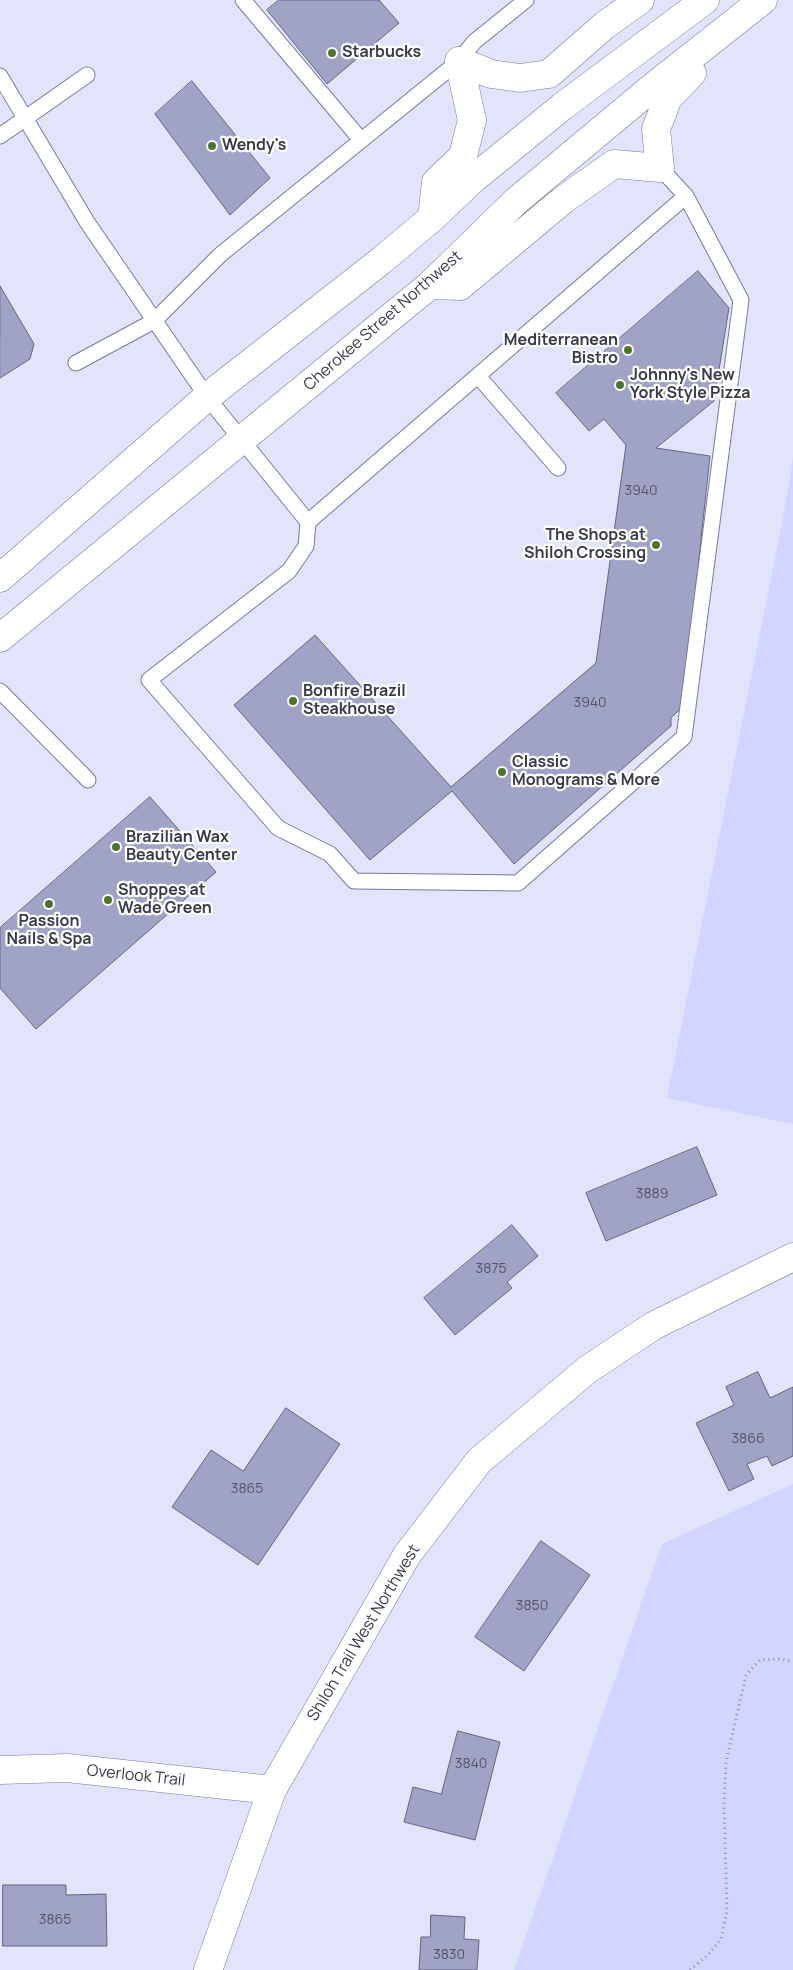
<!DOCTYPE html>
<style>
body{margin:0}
canvas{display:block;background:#e2e4fb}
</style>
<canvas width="793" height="1970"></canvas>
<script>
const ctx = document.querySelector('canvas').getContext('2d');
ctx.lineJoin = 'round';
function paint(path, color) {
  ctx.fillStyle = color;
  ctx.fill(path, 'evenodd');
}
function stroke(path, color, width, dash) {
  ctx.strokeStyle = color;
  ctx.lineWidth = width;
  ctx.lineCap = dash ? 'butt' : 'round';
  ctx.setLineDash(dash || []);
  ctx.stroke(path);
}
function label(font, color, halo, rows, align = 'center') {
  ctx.font = font + ' Manrope,sans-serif';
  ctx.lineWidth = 4.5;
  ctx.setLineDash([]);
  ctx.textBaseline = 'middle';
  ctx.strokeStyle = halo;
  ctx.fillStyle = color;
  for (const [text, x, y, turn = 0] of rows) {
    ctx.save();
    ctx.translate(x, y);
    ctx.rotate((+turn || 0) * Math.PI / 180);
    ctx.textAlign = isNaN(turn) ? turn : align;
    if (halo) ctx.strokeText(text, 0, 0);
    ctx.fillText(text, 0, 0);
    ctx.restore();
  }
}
const green = new Path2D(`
 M793,459V1124L667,1098L782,524Z
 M793,1484V1970H514L662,1544Z`);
const building = new Path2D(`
 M279,0H379L399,23L327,84L267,10Z
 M192,81L270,178L230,215L155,114Z
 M698,271L729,308L714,401L656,448L710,456L683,706L671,718V726L514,864L452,791L370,860L234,705L315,635L451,787L596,663L626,445L604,419L589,431L556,393Z
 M0,286L34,344L30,359L0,378Z
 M150,797L216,872L36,1029L0,988V928Z
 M697,1147L717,1195L606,1241L586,1193Z
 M512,1225L538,1256L507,1282L512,1288L455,1335L424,1298Z
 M758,1372L770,1398L793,1387V1456L772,1466L767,1456L747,1464L754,1479L729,1491L696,1423L734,1405L726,1387Z
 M286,1408L340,1444L258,1565L172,1507L211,1450L243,1471Z
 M541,1541L590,1575L524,1671L475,1637Z
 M458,1731L500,1742L475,1840L404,1822L413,1787L441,1794Z
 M3,1885H66V1895L106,1894L107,1946H3Z
 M431,1915L465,1917L464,1939L479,1940L477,1970H419L421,1937H430Z`);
const path = new Path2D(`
 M690,1970L708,1955L721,1939L727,1911L724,1803L726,1762L746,1675L760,1660L781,1659L793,1662`);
const service = new Path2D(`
 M243,0L361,140
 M0,76L87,222L207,397L308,522
 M0,136L87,75
 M660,168L686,196L308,522L306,546L289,571L149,680L278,828L330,854L354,881L518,883L684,737L741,300L686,196
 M76,363L154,321L220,255L459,61L474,42L526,0
 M478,376L558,468
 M0,691L88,780`);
const minor = new Path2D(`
 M0,1770L67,1768L272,1790
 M208,1970L272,1790L407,1555L479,1461L587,1370L653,1326L793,1257`);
const secondary = new Path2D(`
 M459,61L491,74L520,78L549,74L605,25L640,0
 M432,218L436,182L463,156L472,120L459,61
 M430,285L460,286L563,200L614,164L660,168L656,129L668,98L692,73
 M0,578L207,397L382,260L432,218L472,180L563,106L705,0
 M0,638L430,285L515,202L654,86L763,0`);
const markers = [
 [332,53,5,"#50732c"],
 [212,146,5,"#50732c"],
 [628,350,5,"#50732c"],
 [620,385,5,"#50732c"],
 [656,545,5,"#50732c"],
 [293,701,5,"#50732c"],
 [502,772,5,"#50732c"],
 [116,847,5,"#50732c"],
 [108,900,5,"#50732c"],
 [49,904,5,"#50732c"]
];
const numberNames = [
 ["3940",641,491],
 ["3940",590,703],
 ["3889",652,1194],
 ["3875",491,1269],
 ["3866",748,1439],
 ["3865",247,1489],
 ["3850",532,1606],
 ["3840",471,1764],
 ["3865",55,1920],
 ["3830",449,1955]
];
const poiNames = [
 ["Starbucks",342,53],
 ["Wendy's",222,146],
 ["Mediterranean",618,341,"right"],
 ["Bistro",618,359,"right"],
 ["Johnny's New",630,376],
 ["York Style Pizza",630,394],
 ["The Shops at",646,536,"right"],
 ["Shiloh Crossing",646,554,"right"],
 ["Bonfire Brazil",303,692],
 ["Steakhouse",303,710],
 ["Classic",512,763],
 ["Monograms & More",512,781],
 ["Brazilian Wax",126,838],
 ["Beauty Center",126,856],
 ["Shoppes at",118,891],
 ["Wade Green",118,909],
 ["Passion",49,922,"center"],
 ["Nails & Spa",49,940,"center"]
];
const streetNames = [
 ["Cherokee Street Northwest",383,321,-41],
 ["Shiloh Trail West Northwest",364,1633,-59],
 ["Overlook Trail",136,1776,6]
];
paint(green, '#d2d5ff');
paint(building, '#a1a3c6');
stroke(building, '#636585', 1);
stroke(service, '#777a9b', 17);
stroke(minor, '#777a9b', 29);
stroke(secondary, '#777a9b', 29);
stroke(path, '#8d8fa1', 3, [1, 4]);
stroke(service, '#fff', 15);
stroke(minor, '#fff', 28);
stroke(secondary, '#fff', 28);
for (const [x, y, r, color] of markers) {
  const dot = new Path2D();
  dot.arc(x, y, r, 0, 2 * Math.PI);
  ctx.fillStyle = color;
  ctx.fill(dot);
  stroke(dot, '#fff', 2);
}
label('14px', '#535468', null, numberNames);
label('bold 16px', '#393a48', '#fff', poiNames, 'left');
label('16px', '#393a48', '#fff', streetNames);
</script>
